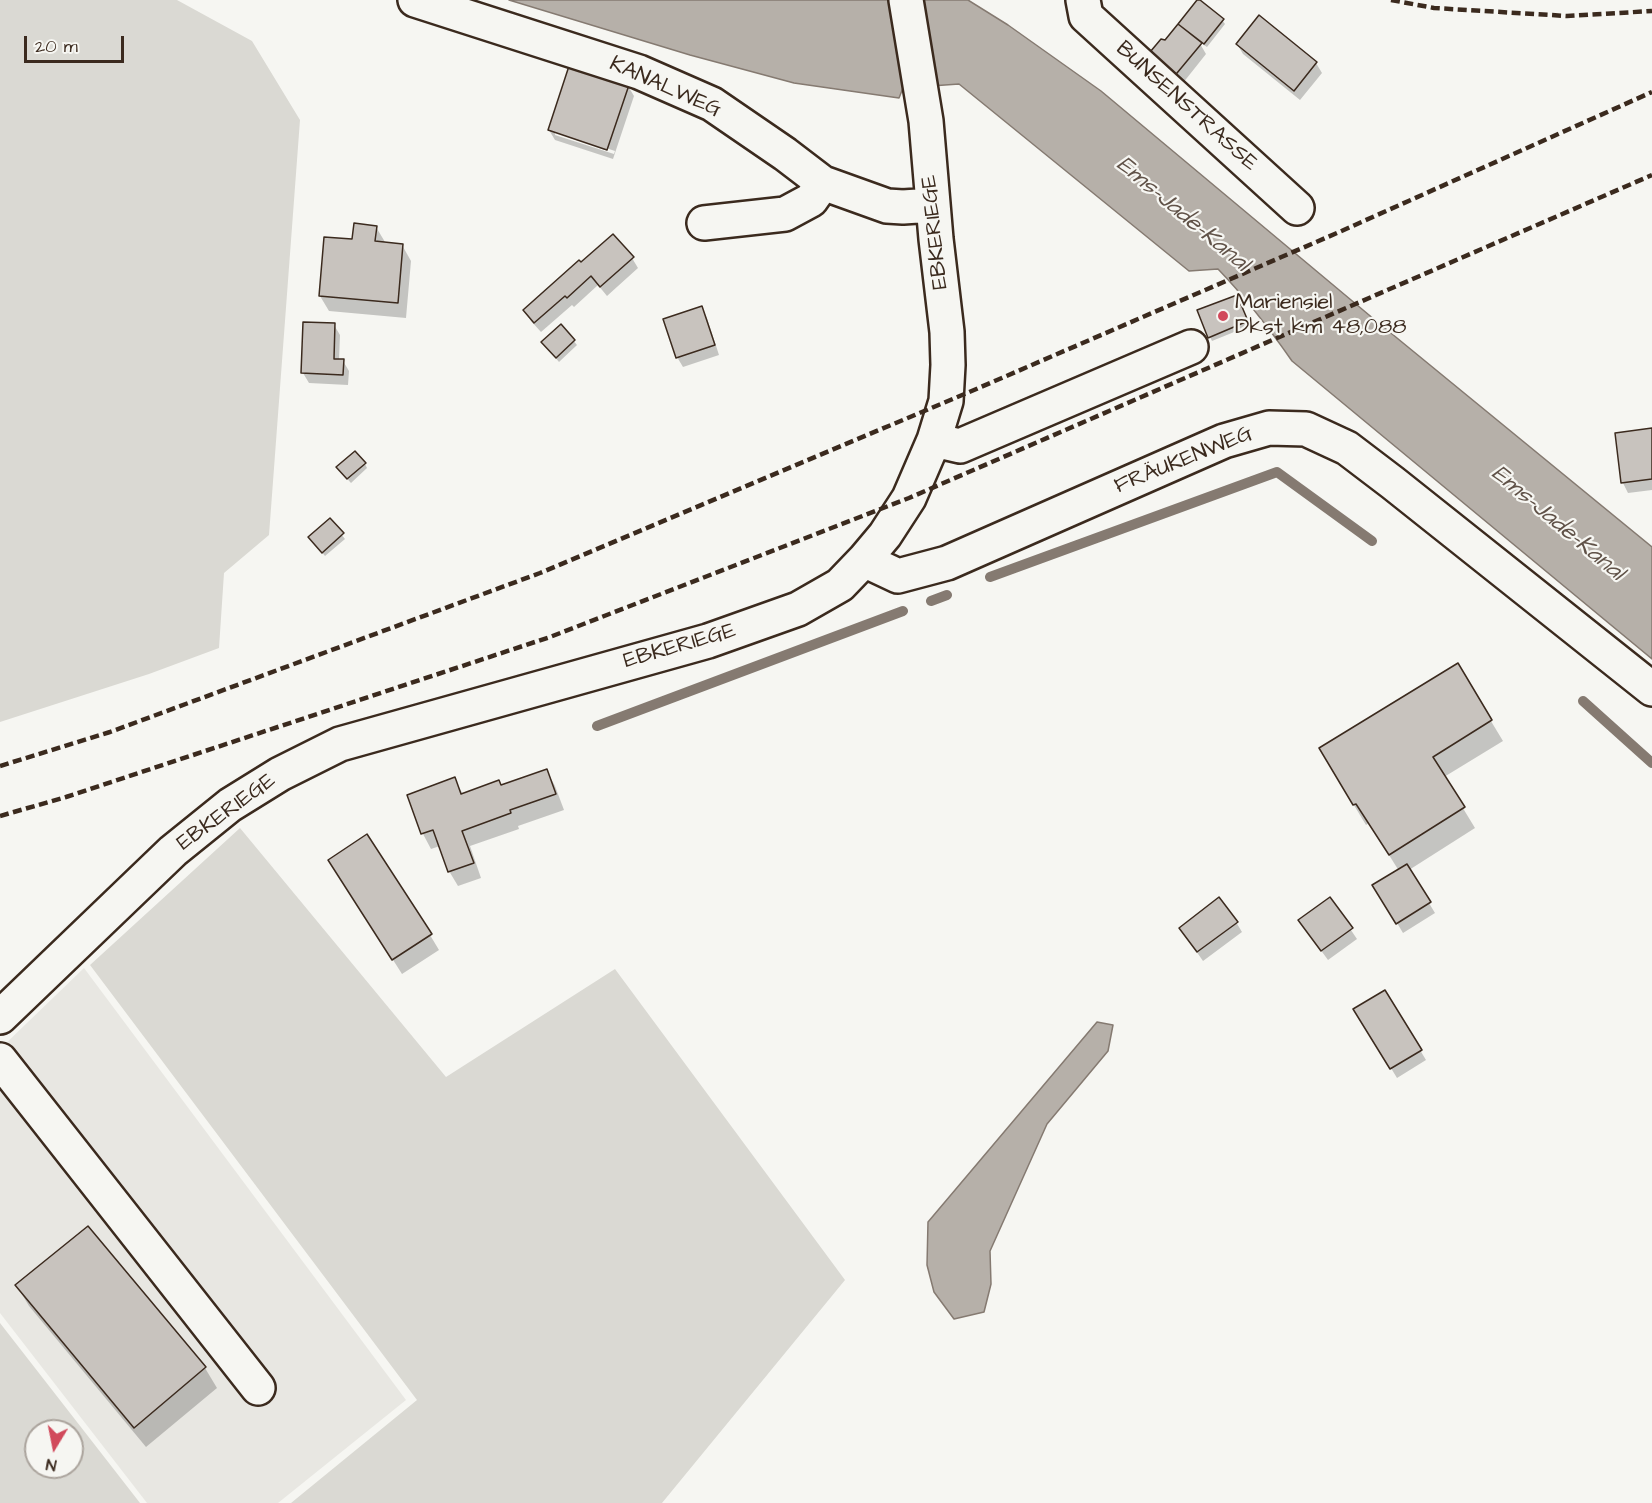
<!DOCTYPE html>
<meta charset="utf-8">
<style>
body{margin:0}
#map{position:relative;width:1652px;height:1503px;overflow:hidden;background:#f6f6f2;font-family:"Architects Daughter",sans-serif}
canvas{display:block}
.north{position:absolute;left:24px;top:1419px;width:60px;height:60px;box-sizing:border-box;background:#f6f6f2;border:2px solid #aba49d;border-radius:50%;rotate:190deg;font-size:16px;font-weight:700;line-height:24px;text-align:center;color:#3b2a1e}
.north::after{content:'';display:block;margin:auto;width:21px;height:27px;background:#d1495b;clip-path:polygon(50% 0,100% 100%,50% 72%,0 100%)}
.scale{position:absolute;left:24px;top:36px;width:100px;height:27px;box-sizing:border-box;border:3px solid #3b2a1e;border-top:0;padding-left:8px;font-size:18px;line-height:21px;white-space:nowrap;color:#3b2a1e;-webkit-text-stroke:4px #f6f6f2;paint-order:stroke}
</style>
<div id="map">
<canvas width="1652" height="1503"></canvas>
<div class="north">N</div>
<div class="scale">20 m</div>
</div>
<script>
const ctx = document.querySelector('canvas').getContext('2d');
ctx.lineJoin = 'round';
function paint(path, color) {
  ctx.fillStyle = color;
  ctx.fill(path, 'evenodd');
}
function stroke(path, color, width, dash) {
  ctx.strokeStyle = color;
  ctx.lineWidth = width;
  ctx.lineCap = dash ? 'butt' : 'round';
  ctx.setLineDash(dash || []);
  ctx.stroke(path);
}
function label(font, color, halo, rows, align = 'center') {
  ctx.font = font + ' "Architects Daughter",sans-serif';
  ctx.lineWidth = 4.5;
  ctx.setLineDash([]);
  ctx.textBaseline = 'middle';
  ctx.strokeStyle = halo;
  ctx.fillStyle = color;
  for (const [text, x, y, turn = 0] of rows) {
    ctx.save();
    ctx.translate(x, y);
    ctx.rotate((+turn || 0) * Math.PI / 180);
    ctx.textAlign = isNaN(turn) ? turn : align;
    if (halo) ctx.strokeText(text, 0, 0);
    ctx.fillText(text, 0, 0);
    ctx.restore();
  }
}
const built = new Path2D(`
 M84,968L406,1400L278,1503H147L0,1313V1049Z`);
const green = new Path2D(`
 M0,0H177L252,41L300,120L269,535L224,573L219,648L149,674L0,722Z
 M240,828L446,1077L615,969L845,1280L662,1503H291L417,1400L90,965Z
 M0,1323L140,1503H0ZM36,1431H72V1467H36Z`);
const water = new Path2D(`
 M509,0H968L1008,25L1101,91L1375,320L1652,547V659L1292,361C1269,328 1246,298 1218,269L1189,271L959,84L903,88L899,98L794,83L690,55Z
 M1097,1022L1113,1025L1108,1051L1047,1124L990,1251L991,1284L984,1312L954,1319L934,1292L927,1265L928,1222Z`);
const shadow = new Path2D(`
 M1198,1L1222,20L1225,24L1207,47L1199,42L1206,54L1179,88L1165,42Z
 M1259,18L1316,63L1322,73L1300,100L1243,54L1237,44Z
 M628,86L634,96L613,159L555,140L549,130ZM555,131L615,151L614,154L555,135Z
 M376,227L385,242L402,245L411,261L406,318L329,311L320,296L353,241Z
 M632,258L638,268L607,296L598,285L574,307L572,305L541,332L531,321L525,311L581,264Z
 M1239,301L1249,326L1212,341L1210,337Z
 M702,308L707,318L719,355L683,367L677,357Z
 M334,325L340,335L339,360L343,361L349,371L348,385L309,383L303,373Z
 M561,326L577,345L559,362L543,343Z
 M1652,430V490L1628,493L1623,483Z
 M365,464L367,468L351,483L341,472Z
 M330,520L345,539L325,556L313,542Z
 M1457,665L1503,741L1444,777L1475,828L1409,870L1435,913L1403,933L1375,886L1399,871L1369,823L1366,825L1332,769Z
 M547,771L555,786L564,810L518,826L519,829L470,846L481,878L458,886L449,871L440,846L431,849L423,834L409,796L454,779L463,794L501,787Z
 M339,875L430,935L439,950L402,974Z
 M1330,899L1357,939L1328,960L1306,930Z
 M1236,922L1242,932L1203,961L1180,928Z
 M1385,992L1426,1060L1397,1078L1355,1009Z
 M88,1228L205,1368L217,1388L146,1447L29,1306L17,1286Z`);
const stream = new Path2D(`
 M990,577L1277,472L1372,541
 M931,601L947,595
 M1583,701L1652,763
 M597,726L903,611`);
const building = new Path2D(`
 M1197,0H1200L1224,19L1204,44L1178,24Z
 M1259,15L1317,62L1294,91L1236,44Z
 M1178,24L1202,43L1172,79L1145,58L1161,39L1165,40Z
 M569,66L629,85L607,150L548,130Z
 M354,223L377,226L375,241L403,244L398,303L319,296L324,237L352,239Z
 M613,234L634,257L600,287L591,276L567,298L565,296L534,323L523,310L579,260L581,262Z
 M1237,295L1248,321L1208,338L1197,310Z
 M702,306L715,345L676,358L663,319Z
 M303,322L335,323L334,359H344L343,375L301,373Z
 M561,324L575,340L556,358L541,342Z
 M1652,428V479L1621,483L1615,433Z
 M355,451L366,463L347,479L336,467Z
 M330,518L344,533L322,553L308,537Z
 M1458,663L1492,720L1433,757L1465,807L1389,855L1356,804L1353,805L1319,748Z
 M547,769L556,794L510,810L511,813L462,831L474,863L448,872L433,830L421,834L407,795L455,777L461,794L499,780L501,785Z
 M367,834L432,934L392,960L328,860Z
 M1407,864L1431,902L1396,924L1372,885Z
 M1219,897L1238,922L1197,952L1179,928Z
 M1330,897L1353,928L1321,951L1298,920Z
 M1385,990L1422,1050L1390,1069L1353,1009Z
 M88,1226L206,1367L134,1428L15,1285Z`);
const minor = new Path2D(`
 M415,0L639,72L712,104L785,154L823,183L887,206L903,207L933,205
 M1083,0L1086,16L1297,208
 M704,223L785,214L811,200L823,183
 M934,440L960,446L1191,347
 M864,560L898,576L947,563L1224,441L1269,428L1306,429L1347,448L1393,483L1652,689
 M0,1017L173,851L230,805L280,774L340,744L708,641L798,609L840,585L864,560L885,535L909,498L934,440L946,401L948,365L947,332L936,239L926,121L906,0
 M0,1060L258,1388`);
const rail = new Path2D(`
 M1391,0L1434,8L1567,16L1652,11
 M0,766L110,732L540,573L974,390L1337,233L1652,92
 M0,816L66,797L550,637L909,498L1652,175`);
const markers = [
 [1223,316,6,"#d1495b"]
];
const streetNames = [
 ["KANALWEG",665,88,24],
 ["BUNSENSTRASSE",1186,107,42],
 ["EBKERIEGE",936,232,-96],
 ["FRÄUKENWEG",1184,461,-22],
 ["EBKERIEGE",680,647,-16],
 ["EBKERIEGE",227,813,-36]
];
const poiNames = [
 ["Mariensiel",1235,303],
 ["Dkst km 48,088",1235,328]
];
const waterNames = [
 ["Ems-Jade-Kanal",1182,215,40],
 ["Ems-Jade-Kanal",1557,524,40]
];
paint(built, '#e8e7e2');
paint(green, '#dad9d3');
paint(water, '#b6b0a9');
stroke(water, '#857a71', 1.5);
paint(shadow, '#0003');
stroke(stream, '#857a71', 10);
paint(building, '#c8c3be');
stroke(building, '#3b2a1e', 1.5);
stroke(minor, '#3b2a1e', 38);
stroke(minor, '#f6f6f2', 33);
stroke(rail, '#3b2a1e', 4.5, [9, 4.5]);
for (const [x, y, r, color] of markers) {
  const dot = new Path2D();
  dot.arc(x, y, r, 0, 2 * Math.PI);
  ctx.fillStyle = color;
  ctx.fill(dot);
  stroke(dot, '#f6f6f2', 2);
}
label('22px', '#3b2a1e', '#f6f6f2', streetNames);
label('22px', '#3b2a1e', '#f6f6f2', poiNames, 'left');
label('italic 24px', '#605248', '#f6f6f2', waterNames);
</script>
